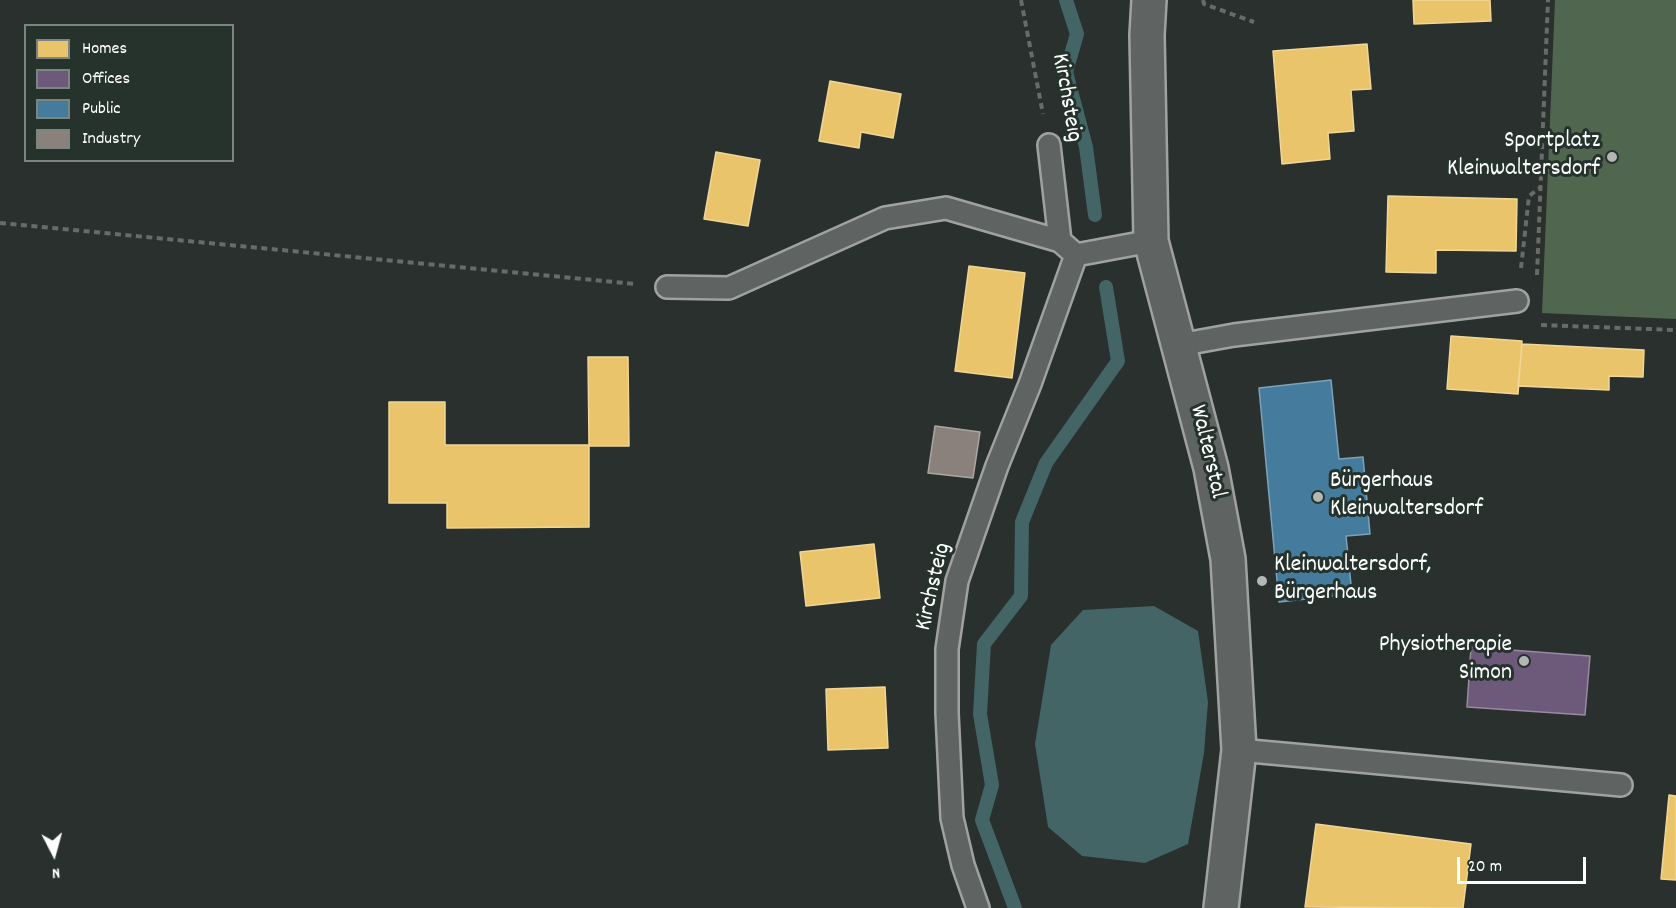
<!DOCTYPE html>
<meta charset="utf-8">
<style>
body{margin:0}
#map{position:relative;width:1676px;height:908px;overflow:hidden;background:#29302d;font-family:Dekko,sans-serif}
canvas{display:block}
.legend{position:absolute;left:24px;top:24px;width:210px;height:138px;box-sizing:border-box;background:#26332d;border:2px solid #7d8581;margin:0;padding:8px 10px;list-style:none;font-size:18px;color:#fff}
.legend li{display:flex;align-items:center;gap:12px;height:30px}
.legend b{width:30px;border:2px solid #7d8581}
.north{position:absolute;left:24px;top:824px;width:60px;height:60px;-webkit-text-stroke:4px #26332d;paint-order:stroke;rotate:174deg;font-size:16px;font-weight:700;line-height:24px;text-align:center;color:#fff}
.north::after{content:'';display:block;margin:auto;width:21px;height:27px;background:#fff;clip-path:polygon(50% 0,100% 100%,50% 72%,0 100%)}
.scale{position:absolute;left:1457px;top:857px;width:129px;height:27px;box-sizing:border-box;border:3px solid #fff;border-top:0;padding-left:8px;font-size:18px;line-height:21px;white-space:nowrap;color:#fff;-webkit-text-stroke:4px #26332d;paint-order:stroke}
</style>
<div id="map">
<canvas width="1676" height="908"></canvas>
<ul class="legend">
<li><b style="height:16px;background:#e9c46a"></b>Homes</li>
<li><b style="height:16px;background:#6d597a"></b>Offices</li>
<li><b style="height:16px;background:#457b9d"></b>Public</li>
<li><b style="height:16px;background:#8a817c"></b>Industry</li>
</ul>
<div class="north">N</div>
<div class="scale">20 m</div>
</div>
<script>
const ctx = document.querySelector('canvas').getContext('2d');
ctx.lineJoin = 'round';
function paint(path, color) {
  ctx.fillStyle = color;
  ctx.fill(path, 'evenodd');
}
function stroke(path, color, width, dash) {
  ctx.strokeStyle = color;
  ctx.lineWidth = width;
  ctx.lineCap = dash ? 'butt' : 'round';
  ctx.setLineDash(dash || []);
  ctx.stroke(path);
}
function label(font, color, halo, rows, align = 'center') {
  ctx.font = font + ' Dekko,sans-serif';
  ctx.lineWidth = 6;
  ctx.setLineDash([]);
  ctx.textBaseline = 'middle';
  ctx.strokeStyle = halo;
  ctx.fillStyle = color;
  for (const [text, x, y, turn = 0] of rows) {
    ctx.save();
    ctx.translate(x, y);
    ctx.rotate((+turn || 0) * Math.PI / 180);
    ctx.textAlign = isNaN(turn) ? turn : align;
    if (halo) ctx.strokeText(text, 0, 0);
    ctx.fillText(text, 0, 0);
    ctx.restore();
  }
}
const green = new Path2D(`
 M1555,0H1676V319L1542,313Z`);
const water = new Path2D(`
 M1154,606L1198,631L1208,702L1204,753L1188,844L1145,863L1082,856L1048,827L1035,744L1051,645L1083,610Z`);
const homes = new Path2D(`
 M1413,0H1490L1491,21L1414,24Z
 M1367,44L1371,89L1351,90L1354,131L1328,133L1330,159L1282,164L1273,51Z
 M830,81L901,94L893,138L861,132L859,148L819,141Z
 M716,152L760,160L748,226L704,219Z
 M1388,196L1517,199L1516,251L1436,250V273L1386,272Z
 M969,266L1025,273L1012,378L955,371Z
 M1451,336L1522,341L1518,394L1447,389Z
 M1522,344L1644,350L1643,377L1609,376V390L1518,386Z
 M588,357H628L629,446H589V527L447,528V503H389V402H445V445H589Z
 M874,544L880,598L806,606L800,552Z
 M885,687L888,748L828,750L826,689Z
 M1669,795L1676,796V880L1661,879Z
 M1316,824L1471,844L1463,908L1305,907Z`);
const offices = new Path2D(`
 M1471,647L1590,656L1585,715L1467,707Z`);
const public = new Path2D(`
 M1331,380L1339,459L1363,457L1370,534L1346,536L1352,594L1279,602L1259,388Z`);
const industry = new Path2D(`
 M935,426L980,432L973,478L928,473Z`);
const stream = new Path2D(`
 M1066,0L1077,34L1066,72L1086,147L1095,215
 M1015,908L982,820L992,785L980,714L984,644L1021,596L1022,522L1046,463L1118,361L1106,287`);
const path = new Path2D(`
 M1021,0L1043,114
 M1203,0L1204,4L1254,22
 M0,223L635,284
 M1521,268L1529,196L1541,187
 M1537,275L1548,0
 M1541,325L1676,330`);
const lane = new Path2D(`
 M1049,145L1060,241
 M1076,255L1151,241
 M667,287L729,288L885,218L946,208L1060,241L1076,255
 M1179,345L1234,335L1517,301
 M1239,750L1621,785
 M978,908L963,865L952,818L947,713V649L957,581L997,466L1030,384L1076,255`);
const street = new Path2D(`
 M1149,0L1147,35L1151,241L1211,468L1228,559L1239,750L1221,908`);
const markers = [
 [1612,157,6,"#b4b7b6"],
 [1318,497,6,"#b4b7b6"],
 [1262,581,6,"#b4b7b6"],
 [1524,661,6,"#b4b7b6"]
];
const streetNames = [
 ["Kirchsteig",1065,98,80],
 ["Walterstal",1206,452,77],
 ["Kirchsteig",935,587,-77]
];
const poiNames = [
 ["Sportplatz",1600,143],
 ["Kleinwaltersdorf",1600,171],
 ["Bürgerhaus",1330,483,"left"],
 ["Kleinwaltersdorf",1330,511,"left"],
 ["Kleinwaltersdorf,",1274,567,"left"],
 ["Bürgerhaus",1274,595,"left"],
 ["Physiotherapie",1512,647],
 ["Simon",1512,675]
];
paint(green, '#50664f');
paint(water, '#436565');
paint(homes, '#e9c46a');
stroke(homes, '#f0d697', 1.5);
paint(offices, '#6d597a');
stroke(offices, '#998ba2', 1.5);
paint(public, '#457b9d');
stroke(public, '#7da3ba', 1.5);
paint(industry, '#8a817c');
stroke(industry, '#ada7a3', 1.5);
stroke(stream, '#436565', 14);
stroke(lane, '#9fa2a0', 26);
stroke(street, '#9fa2a0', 38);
stroke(path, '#686c69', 4, [6, 4.5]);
stroke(lane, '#5f6362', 21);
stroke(street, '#5f6362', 33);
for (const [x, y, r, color] of markers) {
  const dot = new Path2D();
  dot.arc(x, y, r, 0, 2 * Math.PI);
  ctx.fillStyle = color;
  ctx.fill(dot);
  stroke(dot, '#26332d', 2);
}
label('24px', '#fff', '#26332d', streetNames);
label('24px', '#fff', '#26332d', poiNames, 'right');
</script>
